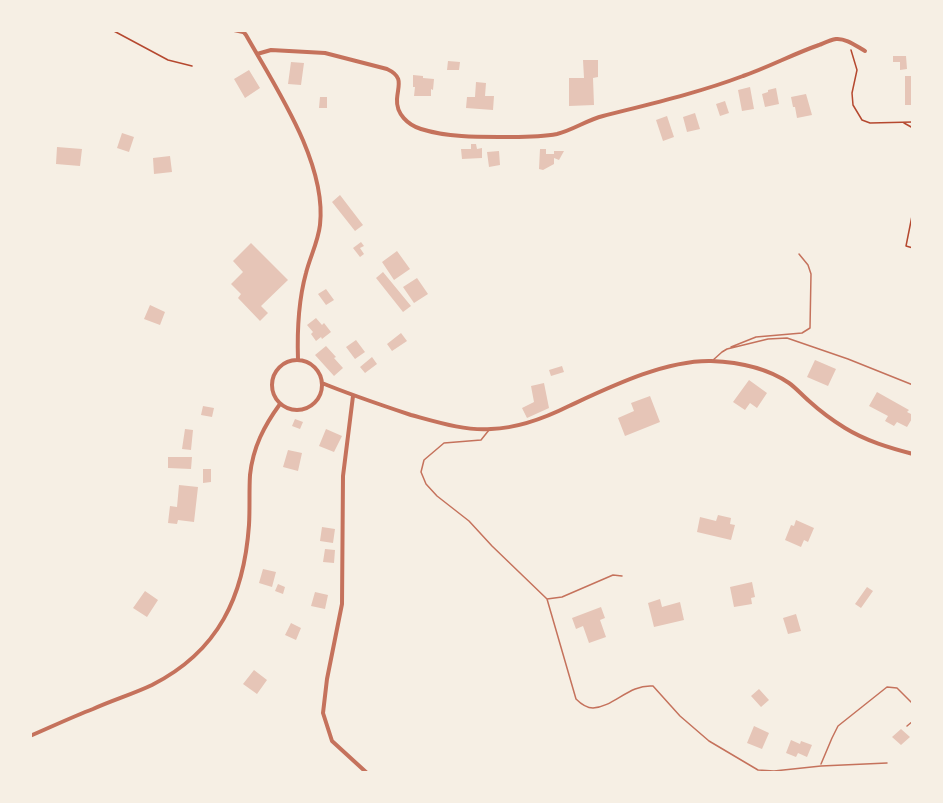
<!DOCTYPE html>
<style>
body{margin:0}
#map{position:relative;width:943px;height:803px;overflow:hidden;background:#f6efe4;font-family:Commissioner,sans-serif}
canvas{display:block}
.frame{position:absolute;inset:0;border:32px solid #f6efe4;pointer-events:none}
</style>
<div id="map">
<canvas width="943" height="803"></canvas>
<div class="frame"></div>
</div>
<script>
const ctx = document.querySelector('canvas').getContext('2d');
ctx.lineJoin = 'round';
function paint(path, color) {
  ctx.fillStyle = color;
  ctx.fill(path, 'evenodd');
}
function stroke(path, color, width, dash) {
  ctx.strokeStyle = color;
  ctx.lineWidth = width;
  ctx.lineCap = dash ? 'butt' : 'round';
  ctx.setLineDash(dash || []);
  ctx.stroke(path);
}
const building = new Path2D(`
 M893,56H906L907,69L900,70V62H893Z
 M583,60H598V77L593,78L594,105L569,106V78H584Z
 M448,61L460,62L459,70H447Z
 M291,62L304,63L301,85L288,84Z
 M249,70L260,88L245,98L234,79Z
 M413,75L423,76V78L434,79L433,90L431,89V96H414L415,87H413Z
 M905,76H911V105H905Z
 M476,82L486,83L485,96H494L493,110L466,108L467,97H475Z
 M750,87L754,109L742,111L738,90Z
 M776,88L779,104L765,107L762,94L768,92V90Z
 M806,94L812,115L797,118L795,107H793L791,97Z
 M320,97H327V108H319Z
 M725,101L729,113L720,116L716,104Z
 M695,113L700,129L687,132L683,117Z
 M667,116L674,137L663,141L656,120Z
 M122,133L134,137L129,152L117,148Z
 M471,144H476L477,149L482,148V158L462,159L461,149H471Z
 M57,147L82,149L80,166L56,164Z
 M540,149H546V154H554V151H564L559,160L554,158V164L543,170L539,169Z
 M499,151L500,165L489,167L487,152Z
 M170,156L172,172L154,174L153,158Z
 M340,195L363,225L355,231L332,202Z
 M361,242L364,246L360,248L364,254L360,257L353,248Z
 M251,243L288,280L261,306L268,313L260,321L238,298L241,294L231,284L243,272L233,261Z
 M397,251L410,269L394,280L382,262Z
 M383,272L411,306L403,312L376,278Z
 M417,278L428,294L414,303L403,287Z
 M326,289L334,300L326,305L318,294Z
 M150,305L165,312L160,325L144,319Z
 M316,318L322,325L324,323L331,332L322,339L321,337L316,341L311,334L313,332L307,325Z
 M401,333L407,341L392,351L387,344Z
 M356,340L365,352L355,359L346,347Z
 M326,346L336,357L334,358L343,368L334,376L315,355Z
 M372,357L377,364L365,373L360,367Z
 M815,360L836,369L828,386L807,377Z
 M562,366L564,372L551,376L549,370Z
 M749,380L767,393L757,408L750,403L745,410L733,402Z
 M544,383L549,408L527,418L522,408L534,402L531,386Z
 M877,392L909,410L907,412L913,415V417L907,427L897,422L894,426L885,421L888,416L869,406Z
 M650,396L660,422L625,436L618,418L634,411L631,403Z
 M203,406L214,408L212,417L201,415Z
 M295,419L303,422L300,429L292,426Z
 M185,429L193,430L191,450L182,449Z
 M326,429L342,436L334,452L319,446Z
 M288,450L302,453L298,471L283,467Z
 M168,457H192L191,469L168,468Z
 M203,469H211V482L203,483Z
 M179,485L198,487L194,522L178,520L177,524L168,523L170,506L177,507Z
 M718,515L731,518L730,524L735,525L731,540L697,532L700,517L716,521Z
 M796,520L814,528L808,542L804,540L801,547L785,540L791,525L794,526Z
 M322,527L335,529L333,543L320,541Z
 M325,549L335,550L334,563L323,562Z
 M263,569L276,572L272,587L259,583Z
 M752,582L755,597L751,598L752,604L734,607L730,587Z
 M278,584L285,587L283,594L275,591Z
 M867,587L873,591L861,608L855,604Z
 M145,591L158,600L147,617L133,608Z
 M315,592L328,595L325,609L311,606Z
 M660,599L662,607L680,602L684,620L654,627L648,603Z
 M601,607L605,618L600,620L606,637L589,643L583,626L576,629L572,618Z
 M796,614L801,631L788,634L783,618Z
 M291,623L301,628L296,640L285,635Z
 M254,670L267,680L257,694L243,684Z
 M759,689L769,700L761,707L751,696Z
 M754,726L769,733L762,749L747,743Z
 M901,729L910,737L901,745L892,737Z
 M791,740L800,744L801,741L812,745L807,757L798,753L796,757L786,753Z`);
const path = new Path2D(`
 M112,30L168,60L192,66
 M851,50L857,70L852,93L853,105L862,120L870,123L913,122
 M904,123L913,128
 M913,211L906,246L913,248`);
const service = new Path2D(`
 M731,347L756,337L802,333L810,328L811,274L808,265L799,254
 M727,349L768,339L787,338L848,359L913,385
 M712,361L722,352L727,349
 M489,430L481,440L444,443L424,460L421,472L426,484L437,496L469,521L492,546L547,599L562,597L613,575L622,576
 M547,599L576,699C580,703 586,708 593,708C614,707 629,684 653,686L680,716L709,741L758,770L774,771L821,766L887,763
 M907,726L913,721
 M821,764L832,738L838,726L887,687L897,688L913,704`);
const minor = new Path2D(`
 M202,30H218
 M234,30L243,32
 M242,30L246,35C276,88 327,163 320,225C318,242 310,257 306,273C298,302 297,330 298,360
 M257,54L271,50L325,53L387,69C404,77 398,85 397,99C396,114 408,125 421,129C450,138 481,137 511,137C526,137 542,137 557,134C573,130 587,120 603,116C650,104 698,93 743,76C769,67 793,54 819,45C824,43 830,40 836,39C846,38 856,46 865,51
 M272 385a25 25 0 1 1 50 0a25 25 0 1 1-50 0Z
 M322,383C351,395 381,405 411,415C437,422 465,431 491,429C519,428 545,418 569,406C610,387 665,360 711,361C737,362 767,368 789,383C796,388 802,395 809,401C820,411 832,420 845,428C866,441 890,448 913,454
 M353,396L343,476L342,604L327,679L323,713L332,741L367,773
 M30,736C51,727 72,717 93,709C113,700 133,694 152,685C219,651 244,596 249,525C250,508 249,491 250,475C253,447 264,426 280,404`);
paint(building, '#e6c5b7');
stroke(path, '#b5482f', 1.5);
stroke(service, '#c5725c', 1.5);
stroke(minor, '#c5725c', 4);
</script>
